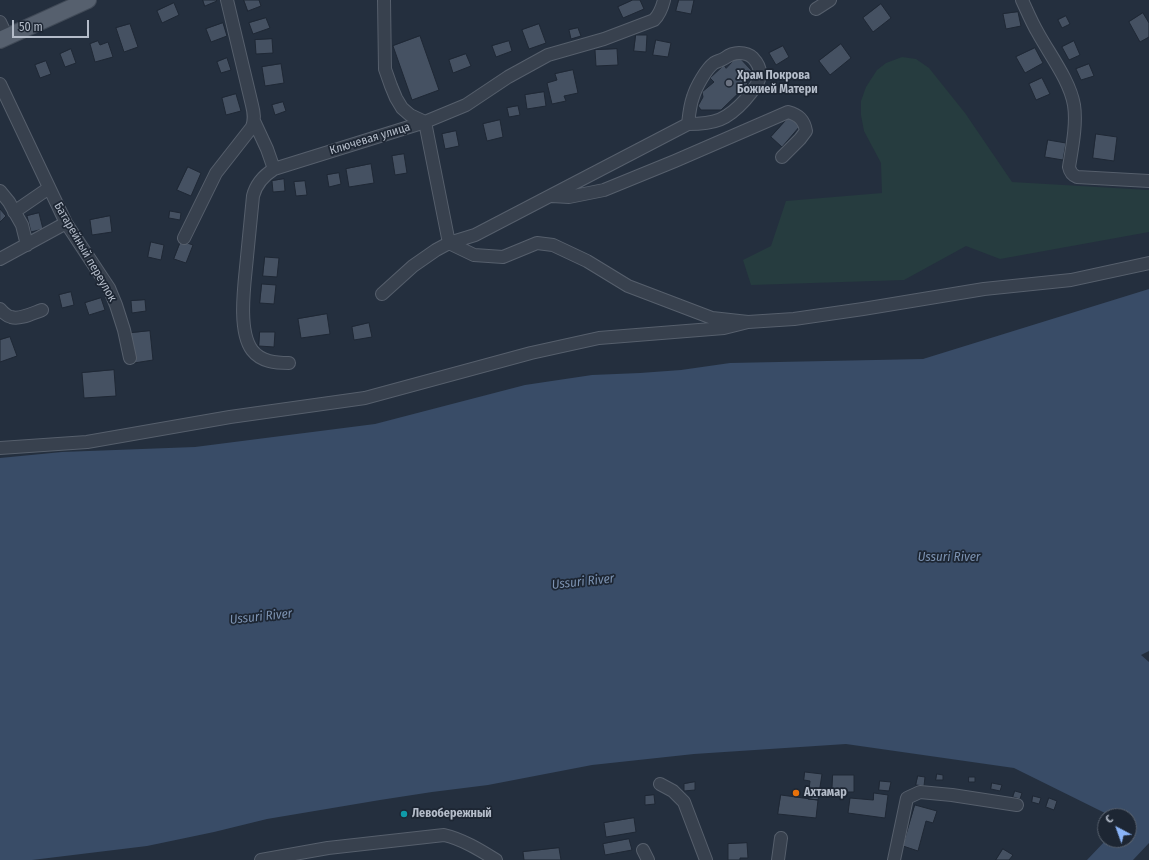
<!DOCTYPE html>
<meta charset="utf-8">
<style>
body{margin:0}
#map{position:relative;width:1149px;height:860px;overflow:hidden;background:#242f3e;font-family:"Fira Sans Condensed",sans-serif}
canvas{display:block}
.north{position:absolute;left:1097px;top:808px;width:40px;height:40px;box-sizing:border-box;background:#1d2633;border:1px solid #59626f;border-radius:50%;rotate:319deg;font-size:11px;font-weight:700;line-height:16px;text-align:center;color:#b4bcc9}
.north::after{content:'';display:block;margin:auto;width:14px;height:18px;background:#8ab4f8;clip-path:polygon(50% 0,100% 100%,50% 72%,0 100%)}
.scale{position:absolute;left:12px;top:20px;width:77px;height:18px;box-sizing:border-box;border:2px solid #b4bcc9;border-top:0;padding-left:5px;font-size:12px;line-height:14px;white-space:nowrap;color:#b4bcc9;-webkit-text-stroke:3px #1d2633;paint-order:stroke}
</style>
<div id="map">
<canvas width="1149" height="860"></canvas>
<div class="north">С</div>
<div class="scale">50 m</div>
</div>
<script>
const ctx = document.querySelector('canvas').getContext('2d');
ctx.lineJoin = 'round';
function paint(path, color) {
  ctx.fillStyle = color;
  ctx.fill(path, 'evenodd');
}
function stroke(path, color, width, dash) {
  ctx.strokeStyle = color;
  ctx.lineWidth = width;
  ctx.lineCap = dash ? 'butt' : 'round';
  ctx.setLineDash(dash || []);
  ctx.stroke(path);
}
function label(font, color, halo, rows, align = 'center') {
  ctx.font = font + ' "Fira Sans Condensed",sans-serif';
  ctx.lineWidth = 3.5;
  ctx.setLineDash([]);
  ctx.textBaseline = 'middle';
  ctx.strokeStyle = halo;
  ctx.fillStyle = color;
  for (const [text, x, y, turn = 0] of rows) {
    ctx.save();
    ctx.translate(x, y);
    ctx.rotate((+turn || 0) * Math.PI / 180);
    ctx.textAlign = isNaN(turn) ? turn : align;
    if (halo) ctx.strokeText(text, 0, 0);
    ctx.fillText(text, 0, 0);
    ctx.restore();
  }
}
const green = new Path2D(`
 M902,57L916,59L929,68L965,113L1012,182L1149,190V232L1000,259L966,246L904,280L751,285L743,260L771,246L786,201L882,193L881,163L864,131L861,115V101L866,87L877,70L886,63Z`);
const water = new Path2D(`
 M1149,289V651L1141,655L1149,662V843L1133,860H1087L1106,840H1129V816H1111L1014,768L846,744L694,754L592,765L488,785L432,792L380,800L267,819L214,832L147,846L32,860H0V458L62,452L195,447L375,424L525,385L592,375L640,373L681,370L730,363L923,359Z`);
const building = new Path2D(`
 M203,0H216L217,1L205,6Z
 M244,0H259L261,6L248,11Z
 M633,0H640L644,9L623,18L618,7Z
 M679,0H694L691,14L676,11Z
 M174,3L179,15L162,23L157,11Z
 M881,4L891,18L873,32L863,18Z
 M1018,12L1021,26L1006,29L1003,14Z
 M1143,13L1149,23V37L1140,42L1129,22Z
 M1066,16L1070,24L1062,28L1058,20Z
 M266,18L270,28L253,34L249,23Z
 M223,23L227,36L211,42L206,29Z
 M130,24L138,47L124,52L116,28Z
 M539,24L546,43L529,49L522,30Z
 M578,28L581,36L571,39L569,30Z
 M636,35H647L646,52L634,51Z
 M420,36L439,90L412,100L393,46Z
 M272,39L273,53L256,54L255,40Z
 M656,40L671,43L668,57L653,55Z
 M98,41L100,45L108,42L113,57L95,62L90,44Z
 M509,41L512,51L496,57L492,46Z
 M1074,41L1080,55L1069,60L1062,47Z
 M841,44L851,58L830,75L819,61Z
 M783,46L789,57L776,65L769,53Z
 M1035,48L1043,63L1025,73L1016,57Z
 M71,49L76,63L65,67L60,54Z
 M617,49L618,65L596,66L595,50Z
 M466,54L471,66L453,73L449,60Z
 M738,56L752,71L743,79L748,84L721,110H701L698,106L703,97L702,92L714,82L710,78L724,65L726,68Z
 M227,58L231,70L221,73L217,62Z
 M46,61L51,74L40,78L35,65Z
 M281,64L284,83L265,86L262,67Z
 M1089,64L1094,76L1081,80L1076,69Z
 M573,70L578,93L564,96L566,101L552,104L547,83L557,80L555,74Z
 M1042,78L1050,94L1036,100L1029,84Z
 M544,92L546,106L527,109L525,95Z
 M236,94L241,111L226,115L222,98Z
 M283,102L286,111L275,115L272,105Z
 M518,106L520,115L509,117L507,108Z
 M789,117L800,126L782,147L771,137Z
 M500,120L503,137L487,141L483,124Z
 M456,131L459,146L445,149L442,134Z
 M1096,134L1117,137L1114,161L1093,158Z
 M1048,140L1066,143L1063,160L1045,157Z
 M404,154L407,173L395,175L392,156Z
 M371,164L374,183L349,187L346,169Z
 M188,167L201,173L191,196L177,190Z
 M339,173L341,184L329,187L327,175Z
 M284,179L285,191L273,192L272,181Z
 M305,181L307,195L296,196L294,182Z
 M0,209L6,216L0,222Z
 M170,211L181,213L180,220L169,218Z
 M39,213L43,229L31,232L27,216Z
 M110,216L112,232L92,235L90,220Z
 M181,241L193,245L186,263L174,259Z
 M151,242L164,245L161,260L148,257Z
 M265,257L279,258L277,277L263,276Z
 M262,284L276,285L274,304L260,303Z
 M71,292L74,305L62,308L59,295Z
 M101,298L105,310L89,315L85,303Z
 M145,300L146,311L132,313L131,301Z
 M327,314L330,334L301,338L298,319Z
 M369,323L372,337L354,340L352,327Z
 M150,331L153,360L134,363L131,333Z
 M260,332H275L274,347L259,346Z
 M10,337L17,356L0,362V340Z
 M114,370L116,396L84,398L82,373Z
 M805,772L822,774L818,800L808,799L810,781L804,780Z
 M937,774L943,775V780H936Z
 M833,775H854V792H832Z
 M918,776L925,777L924,786L916,785Z
 M969,777H975V782H969Z
 M880,781L891,782L889,791L879,790Z
 M695,782V790L684,791V784Z
 M992,783L1002,785L1000,791L991,789Z
 M1015,791L1022,793L1020,799L1013,797Z
 M874,793L888,795L885,818L848,813L850,798L873,800Z
 M654,795L655,804L645,805V796Z
 M781,795L818,800L816,818L778,814Z
 M1033,796L1041,798L1039,804L1032,802Z
 M1049,798L1057,801L1054,810L1046,807Z
 M915,805L937,811L933,823L926,821L918,851L903,846Z
 M634,818L636,832L606,837L604,823Z
 M629,839L632,850L605,855L603,844Z
 M747,843L748,858H740V860H728V844Z
 M559,848L561,860H524L523,852Z
 M1003,849L1013,855L1009,860H996Z`);
const minor = new Path2D(`
 M384,0L385,69L391,86L396,98L402,108L410,115L425,122L449,243
 M1022,0C1027,11 1032,23 1038,33C1050,55 1070,81 1074,105C1077,124 1072,148 1069,167C1070,172 1072,175 1077,177L1149,181
 M816,9L830,0
 M0,22L7,37
 M0,84L66,223L109,288L116,305L124,330L130,358
 M254,121L267,149L274,169
 M0,191L9,202L22,225L27,245
 M552,196L569,197L604,190L675,161L788,112C799,115 804,120 806,131L800,139L782,157
 M14,212L49,188
 M184,238L216,173L252,127C255,119 254,113 252,105L227,0
 M449,243L474,255L503,257L537,243L553,245L587,261L628,286L712,318L748,322L794,319L863,309L984,289L1071,280L1149,263
 M0,259L66,223
 M382,294L413,266L436,250L449,243L475,235L688,124C715,124 727,120 745,100C756,87 768,74 753,58C750,55 744,53 739,53C735,53 729,55 725,58C722,60 718,61 714,63C706,69 696,87 693,97C690,105 689,115 688,124
 M0,309C3,312 6,316 11,317C20,320 33,313 42,310
 M289,363C276,363 261,362 252,350C237,330 245,281 247,257C249,237 251,216 253,196C256,184 263,176 274,169L425,122L466,105L508,77L548,55L604,39L654,20C660,14 662,8 664,0
 M0,448L87,442L230,417L365,398L531,353L599,338L724,328L748,322
 M660,784L673,791L684,802L706,860
 M643,850L648,860
 M261,860L328,848L444,835C462,839 480,850 496,860
 M778,860L781,838
 M894,860L907,798L920,792L952,795L1017,805`);
const major = new Path2D(`
 M0,40L88,0`);
const markers = [
 [729,83,4,"#6b7280"],
 [796,793,4,"#e8710a"],
 [404,814,4,"#0f9aa8"]
];
const poiNames = [
 ["Храм Покрова",737,76],
 ["Божией Матери",737,90],
 ["Ахтамар",804,793],
 ["Левобережный",412,814]
];
const streetNames = [
 ["Ключевая улица",370,139,-17],
 ["Батарейный переулок",85,252,60]
];
const waterNames = [
 ["Ussuri River",949,557],
 ["Ussuri River",583,582,-6],
 ["Ussuri River",261,617,-6]
];
paint(green, '#263c3f');
paint(water, '#394c67');
paint(building, '#455162');
stroke(building, '#1f2835', 1);
stroke(minor, '#565f6c', 14);
stroke(major, '#414a57', 18);
stroke(minor, '#38414e', 12);
stroke(major, '#56606e', 16);
for (const [x, y, r, color] of markers) {
  const dot = new Path2D();
  dot.arc(x, y, r, 0, 2 * Math.PI);
  ctx.fillStyle = color;
  ctx.fill(dot);
  stroke(dot, '#1d2633', 1.5);
}
label('bold 12px', '#b4bcc9', '#1d2633', poiNames, 'left');
label('12px', '#b4bcc9', '#1d2633', streetNames);
label('italic 13px', '#7c92b1', '#1d2633', waterNames);
</script>
